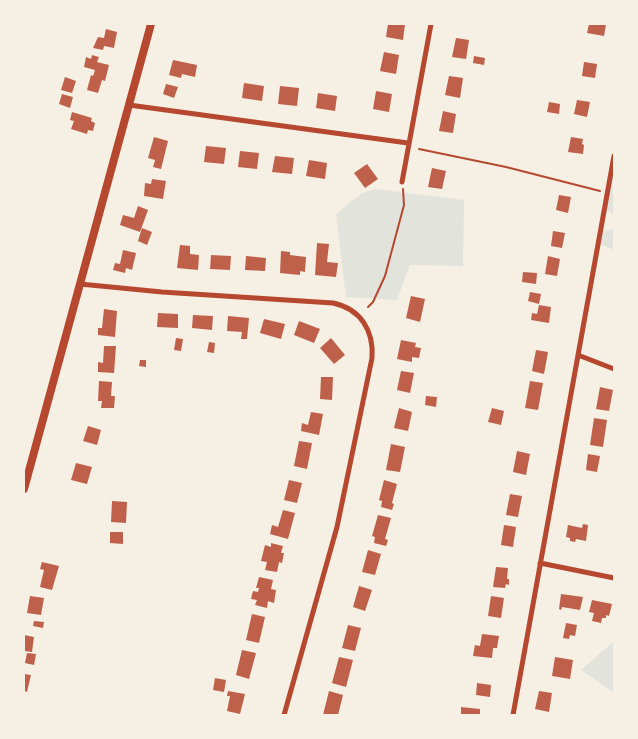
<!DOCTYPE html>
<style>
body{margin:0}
#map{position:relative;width:638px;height:739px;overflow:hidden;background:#f6efe4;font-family:Ubuntu,sans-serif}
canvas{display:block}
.frame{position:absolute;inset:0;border:25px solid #f6efe4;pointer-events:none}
</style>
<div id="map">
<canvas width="638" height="739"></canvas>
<div class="frame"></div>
</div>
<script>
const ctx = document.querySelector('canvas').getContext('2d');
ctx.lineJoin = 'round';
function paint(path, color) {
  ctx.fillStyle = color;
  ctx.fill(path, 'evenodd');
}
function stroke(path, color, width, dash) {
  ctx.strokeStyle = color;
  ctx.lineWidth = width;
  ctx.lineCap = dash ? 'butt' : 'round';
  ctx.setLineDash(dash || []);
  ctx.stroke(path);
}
const green = new Path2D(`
 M614,159V215L605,209Z
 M376,189L464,200L463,266L410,265L397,300L346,297L336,214L362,193Z
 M614,229V250L598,243L600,232Z
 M614,641V693L581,670Z`);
const building = new Path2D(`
 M388,24H405L403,40L386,37Z
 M589,24H606L604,36L587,33Z
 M106,29L117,32L114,48L104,46L103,50L93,48L98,37L104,38Z
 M456,38L469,40L466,59L452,57Z
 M384,52L399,55L396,74L380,71Z
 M92,55L99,57L97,62L109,65L105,81L102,80L98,93L87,90L91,75L93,76L95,70L84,67L86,57L91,59Z
 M474,56L485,58L484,65L473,63Z
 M173,60L197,65L195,77L182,74L181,78L169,75Z
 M584,62L597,64L595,78L582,76Z
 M449,76L463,78L460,98L445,95Z
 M65,77L76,81L72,93L61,90Z
 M244,83L264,86L262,101L242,98Z
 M166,84L178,87L174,98L163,94Z
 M280,86L299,88L297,106L278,104Z
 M376,91L392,94L389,112L373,109Z
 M318,93L337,96L335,111L316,108Z
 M62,94L73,97L70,108L59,104Z
 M577,100L590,102L587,117L574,114Z
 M549,102L560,104L559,114L547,112Z
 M443,111L456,114L453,133L439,131Z
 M72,112L92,118L91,121L95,123L93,131L88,130L87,134L71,129L74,121L70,120Z
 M154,137L168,141L161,169L153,167L155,160L148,158Z
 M571,137L583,139L582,144L584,145L583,154L568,152Z
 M206,146L226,148L224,164L204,162Z
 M240,151L259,153L257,169L238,167Z
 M275,156L294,158L292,174L272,172Z
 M309,160L327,163L325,179L306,176Z
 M367,164L378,179L365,188L354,173Z
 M432,168L446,171L442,189L428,187Z
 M152,179L166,181L163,199L144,196L145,183L151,184Z
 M559,195L571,197L568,213L556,210Z
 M138,206L148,210L140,232L120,225L123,215L134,218Z
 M142,228L152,232L147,245L138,241Z
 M553,231L565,233L562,248L551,246Z
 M317,243L329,244L327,262L338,263L336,277L315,275Z
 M180,245L190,246V254L199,255L198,270L177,268Z
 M123,250L136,253L132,270L126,268L125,273L113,270L115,263L120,264Z
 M281,251L290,252V255L306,257L305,272L300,271V275L280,273Z
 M211,255L231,256L230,270L210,269Z
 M246,256L266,258L265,271L245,270Z
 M548,256L560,259L557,276L545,274Z
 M523,272L537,273L536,284L522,282Z
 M530,292L541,294L539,304L528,301Z
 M411,296L425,299L420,322L406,318Z
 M539,305L551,307L549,323L531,320L532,313L537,314Z
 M104,309L117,311L115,337L98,335V328H102Z
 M158,313L178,314V328L157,327Z
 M193,315L213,316L212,330L192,328Z
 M228,316L249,318L247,339H241L242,332L227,331Z
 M264,319L285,324L281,339L260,333Z
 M299,321L320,329L314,343L294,335Z
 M176,338L183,339L181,351L174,350Z
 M331,338L345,355L334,364L320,348Z
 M401,340L416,343L415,347L421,348L419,358L412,357V362L397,359Z
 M209,342L215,343L214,353L207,352Z
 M104,346H116L114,373L98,372V362L103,363Z
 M536,350L548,352L544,374L532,371Z
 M140,360H146V367L139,366Z
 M401,371L414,373L410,393L397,390Z
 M321,377H333L332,400L320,399Z
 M99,381L112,382L111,396H115L114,408H101L102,401H98Z
 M530,381L543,383L538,410L525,408Z
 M600,387L613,390L609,411L596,409Z
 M426,396L437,397L436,407L425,405Z
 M399,408L412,412L408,431L394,428Z
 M492,408L504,411L501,425L488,422Z
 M311,412L323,414L319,435L301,431L302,423L308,425Z
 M594,418L607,420L603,447L590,445Z
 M88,426L101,430L97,445L83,441Z
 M299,441L312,443L307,469L294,466Z
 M391,444L405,447L400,472L386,470Z
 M517,451L530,454L526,475L513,472Z
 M588,454L600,456L597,472L586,470Z
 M76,463L92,467L87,484L71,480Z
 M289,480L302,483L297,503L284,500Z
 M384,480L397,484L392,503L394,504L392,510L381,507L382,501L379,500Z
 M510,494L522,496L518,517L506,515Z
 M112,501L127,502L126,523L111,522Z
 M283,510L295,513L288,539L270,534L272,525L278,527Z
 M378,515L391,518L385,539L388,540L386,546L374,543L375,537L372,536Z
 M583,524L588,525L586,541L576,539L575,542L570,541V538L566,537L568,525L582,528Z
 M504,525L516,527L513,547L501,545Z
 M110,532H123V544L110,543Z
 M271,543L283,546L281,553H284L282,563L279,562L277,572L265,570L267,562L261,561L265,545L271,547Z
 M368,550L381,554L375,575L362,572Z
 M42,562L59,566L52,590L40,587L44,570L40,569Z
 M496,567L508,568L507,579H509V585L506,584L505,588L493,587Z
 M259,577L273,580L271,589L276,590L274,603L268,601L267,608L255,605L257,600L251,599L253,591L258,592L259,588H256Z
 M359,586L372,590L365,611L353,607Z
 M561,594L583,597L580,610L562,607L561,610L559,609Z
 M30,596L44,598L41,615L27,613Z
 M491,596L504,598L501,618L488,616Z
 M592,600L612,604L609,616L606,615V618H602L601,623L592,621L594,613L589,612Z
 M252,614L265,617L259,643L246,640Z
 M34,621L44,622L43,628L33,626Z
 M566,623L577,625L575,636L570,635L569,639L563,638Z
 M348,625L361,628L355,651L342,648Z
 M482,634L499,636L497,648H493L492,658L473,656L475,645L480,646Z
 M24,635L34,637L32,652L24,651Z
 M242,650L256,653L249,679L236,675Z
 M27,653L36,654L34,665L25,663Z
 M339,657L353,660L346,687L332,683Z
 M555,657L573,660L570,679L552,676Z
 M24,674L31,675L27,692L24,691Z
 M215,678L226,680L224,692L213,690Z
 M477,683L491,685L490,697L476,695Z
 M228,691L245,694L240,714L227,711L230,696H227Z
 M329,691L343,695L338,715H323Z
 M539,691L552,693L549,712L535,709Z
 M461,707L480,709V715H461Z`);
const path = new Path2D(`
 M419,149L506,167L600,191
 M368,307L373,302L385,276L404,205L403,189`);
const minor = new Path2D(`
 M129,105L408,143
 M402,182L431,24
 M80,284L162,292L333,303C361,309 374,331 372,358L337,527L284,715
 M578,355L614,369
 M540,563L614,578
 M513,715L614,156`);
const tertiary = new Path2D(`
 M24,489L151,24`);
paint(green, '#e2e4dc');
paint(building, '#bf614a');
stroke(path, '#b5482f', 2);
stroke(minor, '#b5482f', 5);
stroke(tertiary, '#b5482f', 8);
</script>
